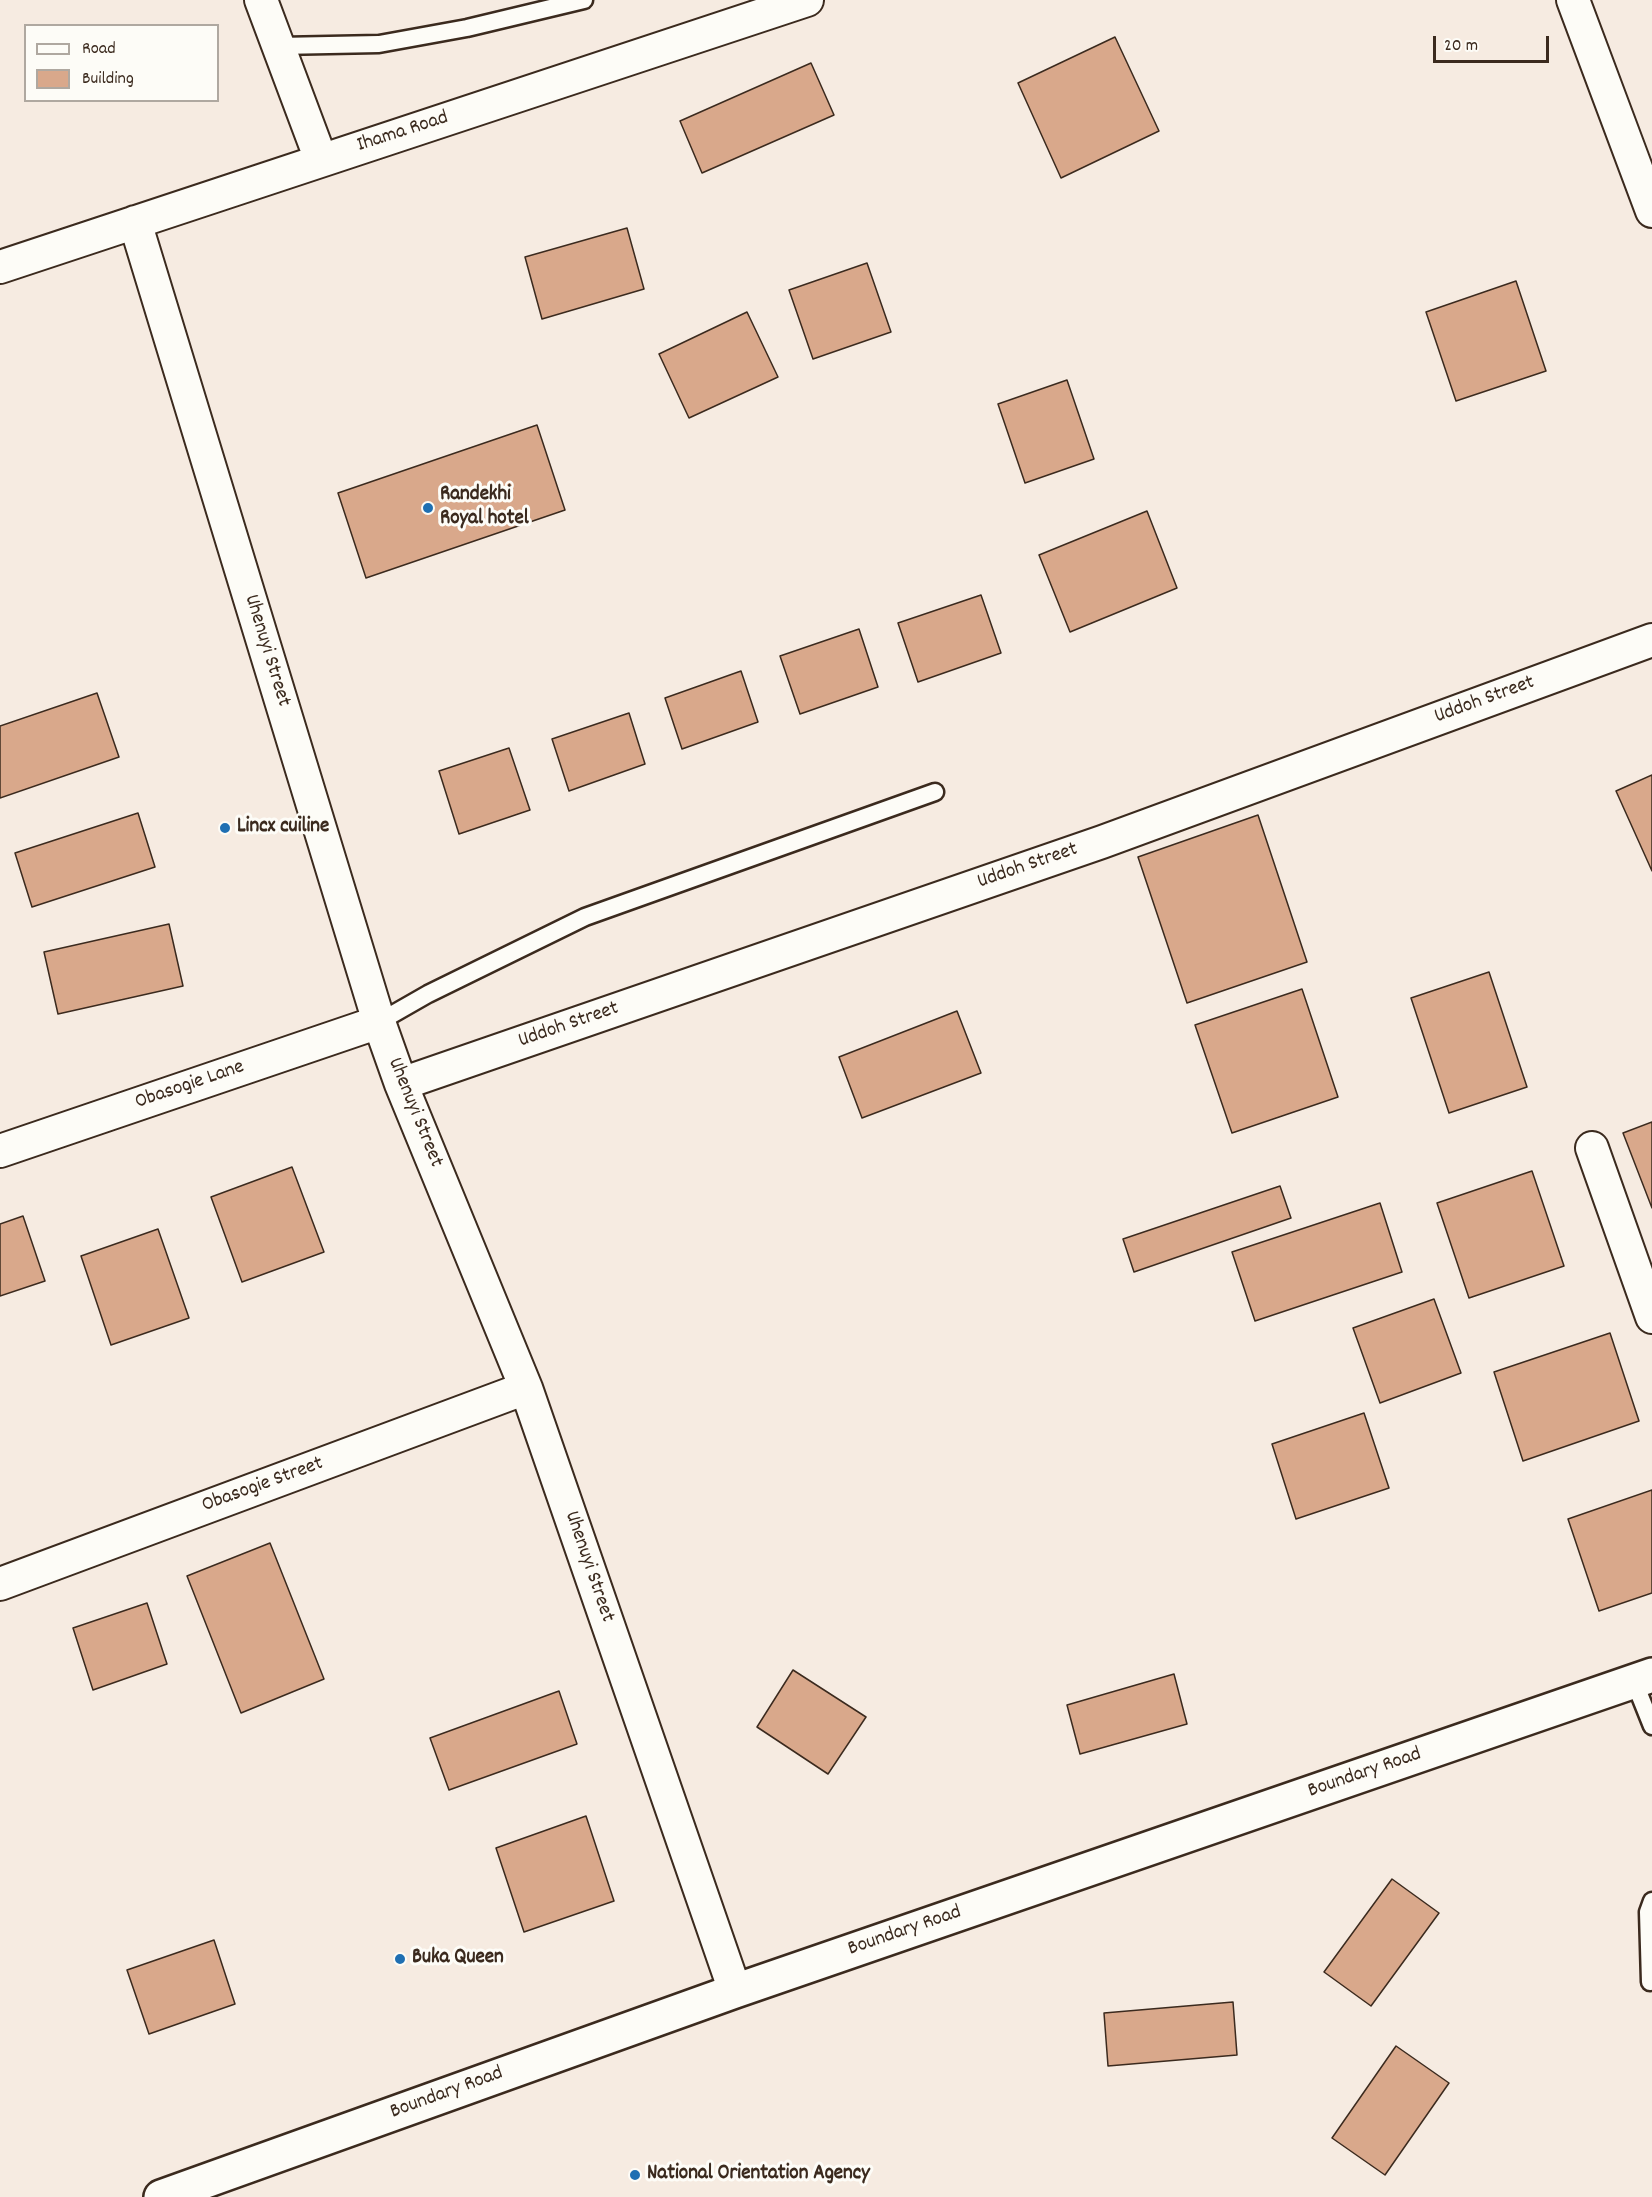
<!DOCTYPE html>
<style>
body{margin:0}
#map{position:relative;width:1652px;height:2197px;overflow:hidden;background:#f6ebe1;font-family:Dekko,sans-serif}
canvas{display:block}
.legend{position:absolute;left:24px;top:24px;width:195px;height:78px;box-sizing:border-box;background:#fdfcf7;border:2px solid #afa8a0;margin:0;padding:8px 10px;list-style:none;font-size:18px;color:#3b2a1e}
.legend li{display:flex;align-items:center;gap:12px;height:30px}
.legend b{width:30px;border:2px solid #afa8a0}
.scale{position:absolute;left:1433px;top:36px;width:116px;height:27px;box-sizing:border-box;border:3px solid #3b2a1e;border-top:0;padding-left:8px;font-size:18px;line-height:21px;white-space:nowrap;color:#3b2a1e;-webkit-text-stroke:4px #fdfcf7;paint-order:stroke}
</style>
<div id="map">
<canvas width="1652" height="2197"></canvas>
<ul class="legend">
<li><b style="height:8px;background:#fdfcf7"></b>Road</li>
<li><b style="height:16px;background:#d9a88b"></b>Building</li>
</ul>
<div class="scale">20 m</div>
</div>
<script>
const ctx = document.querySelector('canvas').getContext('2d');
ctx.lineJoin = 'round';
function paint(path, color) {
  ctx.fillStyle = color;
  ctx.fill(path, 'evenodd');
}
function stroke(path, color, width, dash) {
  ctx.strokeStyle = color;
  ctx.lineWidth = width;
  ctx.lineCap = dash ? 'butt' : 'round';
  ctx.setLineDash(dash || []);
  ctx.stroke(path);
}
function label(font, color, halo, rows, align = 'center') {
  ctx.font = font + ' Dekko,sans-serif';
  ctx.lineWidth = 6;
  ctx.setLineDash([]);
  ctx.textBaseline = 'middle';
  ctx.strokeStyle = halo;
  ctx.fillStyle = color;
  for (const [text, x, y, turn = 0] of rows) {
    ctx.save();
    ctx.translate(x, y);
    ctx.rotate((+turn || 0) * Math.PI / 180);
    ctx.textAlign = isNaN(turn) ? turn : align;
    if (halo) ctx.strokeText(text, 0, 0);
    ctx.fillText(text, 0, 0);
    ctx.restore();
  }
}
const building = new Path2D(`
 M1115,37L1159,131L1061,178L1018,83Z
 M811,63L834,115L702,173L680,121Z
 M627,228L644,289L542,319L525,257Z
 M867,263L891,332L813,359L789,290Z
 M1516,281L1546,371L1456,401L1426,312Z
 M747,312L778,377L689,418L659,354Z
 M1067,380L1094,459L1025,483L998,404Z
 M537,425L565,510L366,578L338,493Z
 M1147,511L1177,588L1070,632L1039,555Z
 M981,595L1001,653L918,682L898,623Z
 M859,629L878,687L800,714L780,656Z
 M741,671L758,722L682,749L665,698Z
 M97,693L119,757L0,798V726Z
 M629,713L645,764L569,791L552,739Z
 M509,748L530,810L459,834L439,771Z
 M1652,775V871L1616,791Z
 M138,813L155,867L32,907L15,853Z
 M1258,815L1307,962L1187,1003L1138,857Z
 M169,924L183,986L58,1014L44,952Z
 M1489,972L1527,1087L1449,1113L1411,998Z
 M1302,989L1338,1097L1232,1133L1195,1025Z
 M957,1011L981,1073L862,1118L839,1057Z
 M1652,1122V1208L1623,1133Z
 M292,1167L324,1252L242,1282L211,1197Z
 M1532,1171L1564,1266L1469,1298L1437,1203Z
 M1280,1186L1291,1218L1134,1272L1123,1239Z
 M1380,1203L1402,1272L1255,1321L1232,1252Z
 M23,1216L45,1281L0,1296V1224Z
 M158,1229L189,1318L111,1345L81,1256Z
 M1434,1299L1461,1373L1380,1403L1353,1328Z
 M1610,1333L1639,1421L1523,1461L1494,1372Z
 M1364,1413L1389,1488L1296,1519L1272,1444Z
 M1652,1490V1593L1599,1611L1568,1519Z
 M270,1543L324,1679L241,1713L187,1576Z
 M147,1603L167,1664L93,1690L73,1628Z
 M793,1670L866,1717L828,1774L757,1727Z
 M1174,1674L1187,1724L1080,1754L1067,1705Z
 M559,1691L577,1744L449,1790L430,1738Z
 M586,1816L614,1901L524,1932L496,1848Z
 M1392,1879L1439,1913L1371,2006L1324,1972Z
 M214,1940L235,2004L149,2034L127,1970Z
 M1233,2002L1237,2055L1108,2066L1104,2013Z
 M1396,2046L1449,2083L1385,2175L1332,2138Z`);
const service = new Path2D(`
 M279,46L379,44L467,28L584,0
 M379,1022L428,994L585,917L935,792
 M1634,1681L1652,1726
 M1650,1982L1648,1912L1652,1901`);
const minor = new Path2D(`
 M261,0L321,160
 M1573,0L1652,211
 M135,222L379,1022L401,1084L526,1388L735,1991
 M0,267L807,0
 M401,1084L1102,842L1652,640
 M1592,1148L1652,1317
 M0,1151L379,1022
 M0,1584L526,1388`);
const tertiary = new Path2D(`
 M161,2197L735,1991L1652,1675`);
const markers = [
 [428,508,6,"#1f6fb2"],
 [225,828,6,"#1f6fb2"],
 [400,1959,6,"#1f6fb2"],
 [635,2175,6,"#1f6fb2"]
];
const streetNames = [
 ["Ihama Road",403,133,-18],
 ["Uhenuyi Street",266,651,73],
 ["Uddoh Street",1485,701,-20],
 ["Uddoh Street",1028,867,-19],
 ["Uddoh Street",569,1026,-19],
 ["Obasogie Lane",190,1086,-19],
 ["Uhenuyi Street",414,1113,68],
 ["Obasogie Street",263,1486,-20],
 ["Uhenuyi Street",588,1567,71],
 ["Boundary Road",1365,1774,-19],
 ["Boundary Road",905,1932,-19],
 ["Boundary Road",447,2094,-20]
];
const poiNames = [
 ["Randekhi",440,496],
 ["Royal hotel",440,520],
 ["Lincx cuiline",237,828],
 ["Buka Queen",412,1959],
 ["National Orientation Agency",647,2175]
];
paint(building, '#d9a88b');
stroke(building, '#3b2a1e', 1.5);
stroke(service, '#3b2a1e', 21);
stroke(minor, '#3b2a1e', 36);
stroke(tertiary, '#3b2a1e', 38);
stroke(service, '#fdfcf7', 16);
stroke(minor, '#fdfcf7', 32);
stroke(tertiary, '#fdfcf7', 33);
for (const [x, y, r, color] of markers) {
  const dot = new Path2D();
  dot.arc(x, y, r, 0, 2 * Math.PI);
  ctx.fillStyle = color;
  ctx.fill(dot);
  stroke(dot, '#fdfcf7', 2);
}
label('21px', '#3b2a1e', '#fdfcf7', streetNames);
label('bold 21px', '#3b2a1e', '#fdfcf7', poiNames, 'left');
</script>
